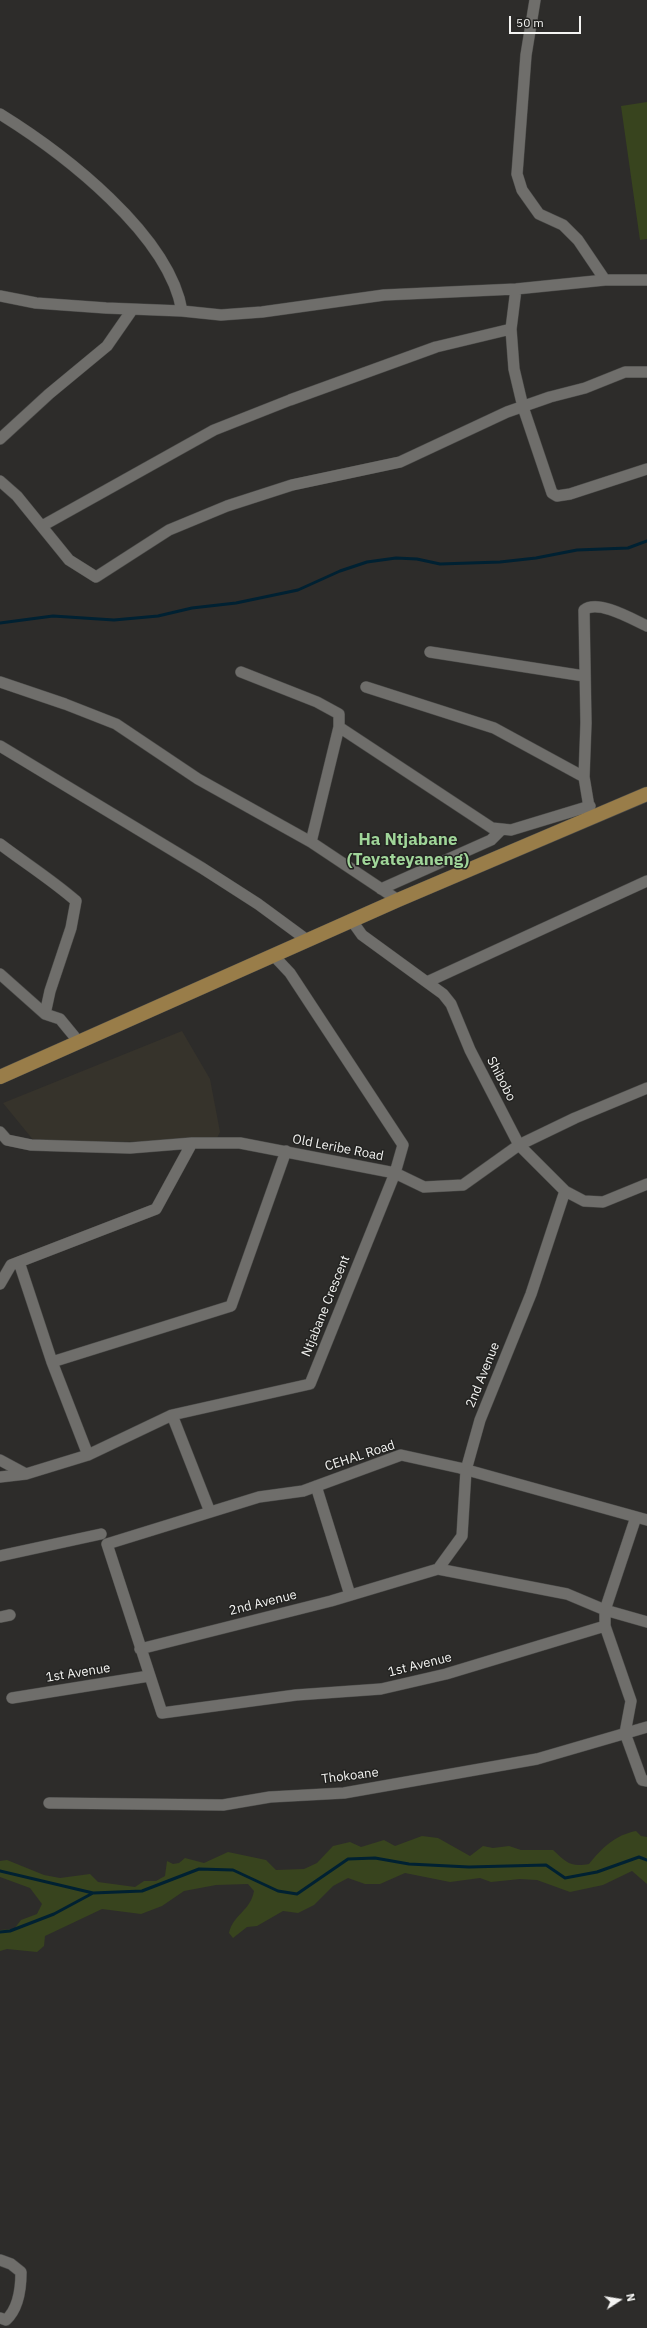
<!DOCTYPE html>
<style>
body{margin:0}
#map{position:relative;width:647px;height:2328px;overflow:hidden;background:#2d2c2a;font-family:"IBM Plex Sans",sans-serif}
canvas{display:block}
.north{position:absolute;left:599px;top:2280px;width:40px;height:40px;-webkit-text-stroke:3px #232321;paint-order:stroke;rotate:78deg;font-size:11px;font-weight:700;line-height:16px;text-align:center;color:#f4f4f2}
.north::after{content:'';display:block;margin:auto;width:14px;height:18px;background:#f4f4f2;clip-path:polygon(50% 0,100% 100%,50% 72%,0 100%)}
.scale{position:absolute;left:509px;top:16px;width:72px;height:18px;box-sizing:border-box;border:2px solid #f4f4f2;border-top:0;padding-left:5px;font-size:12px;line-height:14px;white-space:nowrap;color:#f4f4f2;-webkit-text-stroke:3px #232321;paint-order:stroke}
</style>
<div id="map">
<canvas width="647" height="2328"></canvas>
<div class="north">N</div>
<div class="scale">50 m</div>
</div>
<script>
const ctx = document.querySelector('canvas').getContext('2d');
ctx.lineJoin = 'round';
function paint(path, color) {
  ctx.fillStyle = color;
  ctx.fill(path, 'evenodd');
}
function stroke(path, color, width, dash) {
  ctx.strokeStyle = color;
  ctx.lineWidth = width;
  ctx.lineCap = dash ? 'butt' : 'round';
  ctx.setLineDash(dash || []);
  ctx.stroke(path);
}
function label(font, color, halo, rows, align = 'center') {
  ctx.font = font + ' "IBM Plex Sans",sans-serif';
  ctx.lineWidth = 3;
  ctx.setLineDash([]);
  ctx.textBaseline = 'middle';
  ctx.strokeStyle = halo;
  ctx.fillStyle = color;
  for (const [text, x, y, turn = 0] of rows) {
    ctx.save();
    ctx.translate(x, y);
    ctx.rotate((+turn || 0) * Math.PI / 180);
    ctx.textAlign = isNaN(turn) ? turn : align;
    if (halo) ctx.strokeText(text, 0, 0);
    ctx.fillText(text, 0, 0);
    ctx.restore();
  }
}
const built = new Path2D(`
 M182,1031L210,1079L220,1132L215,1142L34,1141L3,1103Z`);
const green = new Path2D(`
 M647,102V239L640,240L621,106Z
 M636,1831L641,1836L647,1837V1884L632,1871L603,1885L570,1892L537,1880L520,1879L491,1882L480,1878L450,1882L405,1873L380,1884H365L348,1878L333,1886L314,1905L298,1913L283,1911L257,1926L247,1927L233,1938L229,1933C234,1913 250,1912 254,1891L248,1884L216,1885L184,1891L162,1906L141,1914L102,1909L45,1936L44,1946L37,1952L7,1949L0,1951V1930L14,1929L21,1920L37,1914L42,1904L30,1888L0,1877V1861L7,1860L44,1875L60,1878L90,1874L98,1882L135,1887L144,1881H156L165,1876L167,1861L173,1864L179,1863L185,1858L204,1863L228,1852L266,1860L276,1870L304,1869L317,1863L333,1846L350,1842L361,1847L384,1840L395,1846L422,1836L438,1838L470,1856L483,1846L493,1848L509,1846L521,1850H553C567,1863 570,1867 589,1864C602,1848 615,1835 636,1831Z`);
const stream = new Path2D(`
 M0,623L53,616L114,620L158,616L192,608L236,603L298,590L340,571L367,562L396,558L417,559L440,564L500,562L536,558L577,550L628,548L647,541
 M0,1871L93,1893
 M0,1932L10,1931L54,1914L93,1893L142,1891L199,1869L233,1870L278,1891L297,1894L348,1859L375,1858L409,1864L469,1867L546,1865L565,1878L597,1872L639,1857L647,1860`);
const minor = new Path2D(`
 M535,0L526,55L517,174L522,190L539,214L563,225L578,240L605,280
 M0,114C63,153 169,234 182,311
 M516,289L511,329L514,369L523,407L552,493L557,496L570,494L647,469
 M0,296L36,303L106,308L182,311L221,315L262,312L384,295L516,289L605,280H647
 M0,439L49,394L107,346L132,310
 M0,481L17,496L69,560L96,577L169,530L227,506L292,485L400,462L507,412L550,397L585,388L625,372H647
 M42,526L214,430L290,400L436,347L511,329
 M430,652L584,676
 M241,672L317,702L339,714V727L311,842
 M0,682L65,704L116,724L198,779L311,842L398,900
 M366,687L494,728L584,777
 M339,727L492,828L511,830L590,806
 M0,746L202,868L258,904L307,940
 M590,813L584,777L586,723L584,610C598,599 632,619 647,626
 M0,844C25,863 52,880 76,901L71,928L50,991L45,1014
 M381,889L491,840L501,830
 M352,921L362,935L443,994L451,1004L470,1050L519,1145L565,1191L584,1201L603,1202L647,1184
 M0,974L45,1014L60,1019L74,1036L77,1043
 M427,982L647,881
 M0,1132L7,1140L31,1145L62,1146L130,1148L192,1143H240L395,1173L424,1187L463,1185L519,1145L575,1118L647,1088
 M19,1262L52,1362L88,1455
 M0,1284L11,1265L156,1209L192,1143
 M52,1362L231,1306L286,1151
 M172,1415L210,1512
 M0,1460L26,1474L88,1455L172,1415L310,1384L395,1173L403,1145L290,973L274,956
 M0,1477L26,1474
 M316,1486L350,1595
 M636,1517L605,1610V1626L446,1674L381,1689L296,1695L162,1713L107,1544L259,1497L303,1491L401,1455L460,1468L647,1520
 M0,1556L101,1534
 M438,1569L567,1594L605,1610L647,1622
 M0,1617L10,1615
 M605,1626L631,1701L625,1733L642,1780L647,1781
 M140,1649L331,1601L438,1569L462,1536L466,1470L480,1420L531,1294L565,1191
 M12,1698L149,1676
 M49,1803L223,1805L270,1797L344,1793L537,1759L647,1727
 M0,2260L11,2264L21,2272C21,2288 18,2309 6,2320L0,2318`);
const major = new Path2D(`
 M0,1077L398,900L647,794`);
const streetNames = [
 ["Shibobo",501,1079,63],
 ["Old Leribe Road",338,1148,11],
 ["Ntjabane Crescent",326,1306,-68],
 ["2nd Avenue",483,1375,-68],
 ["CEHAL Road",360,1456,-18],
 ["2nd Avenue",263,1603,-14],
 ["1st Avenue",420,1665,-14],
 ["1st Avenue",78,1673,-9],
 ["Thokoane",350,1776,-7]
];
const districtNames = [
 ["Ha Ntjabane",408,840],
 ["(Teyateyaneng)",408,860]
];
paint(built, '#36332b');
paint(green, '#38441e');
stroke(stream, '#002132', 3);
stroke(minor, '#4b4b49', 12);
stroke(major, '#4b4b49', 15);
stroke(minor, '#6f6e6b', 11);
stroke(major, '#997d49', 14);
label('13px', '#f4f4f2', '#232321', streetNames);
label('bold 17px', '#a0d599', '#232321', districtNames);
</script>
